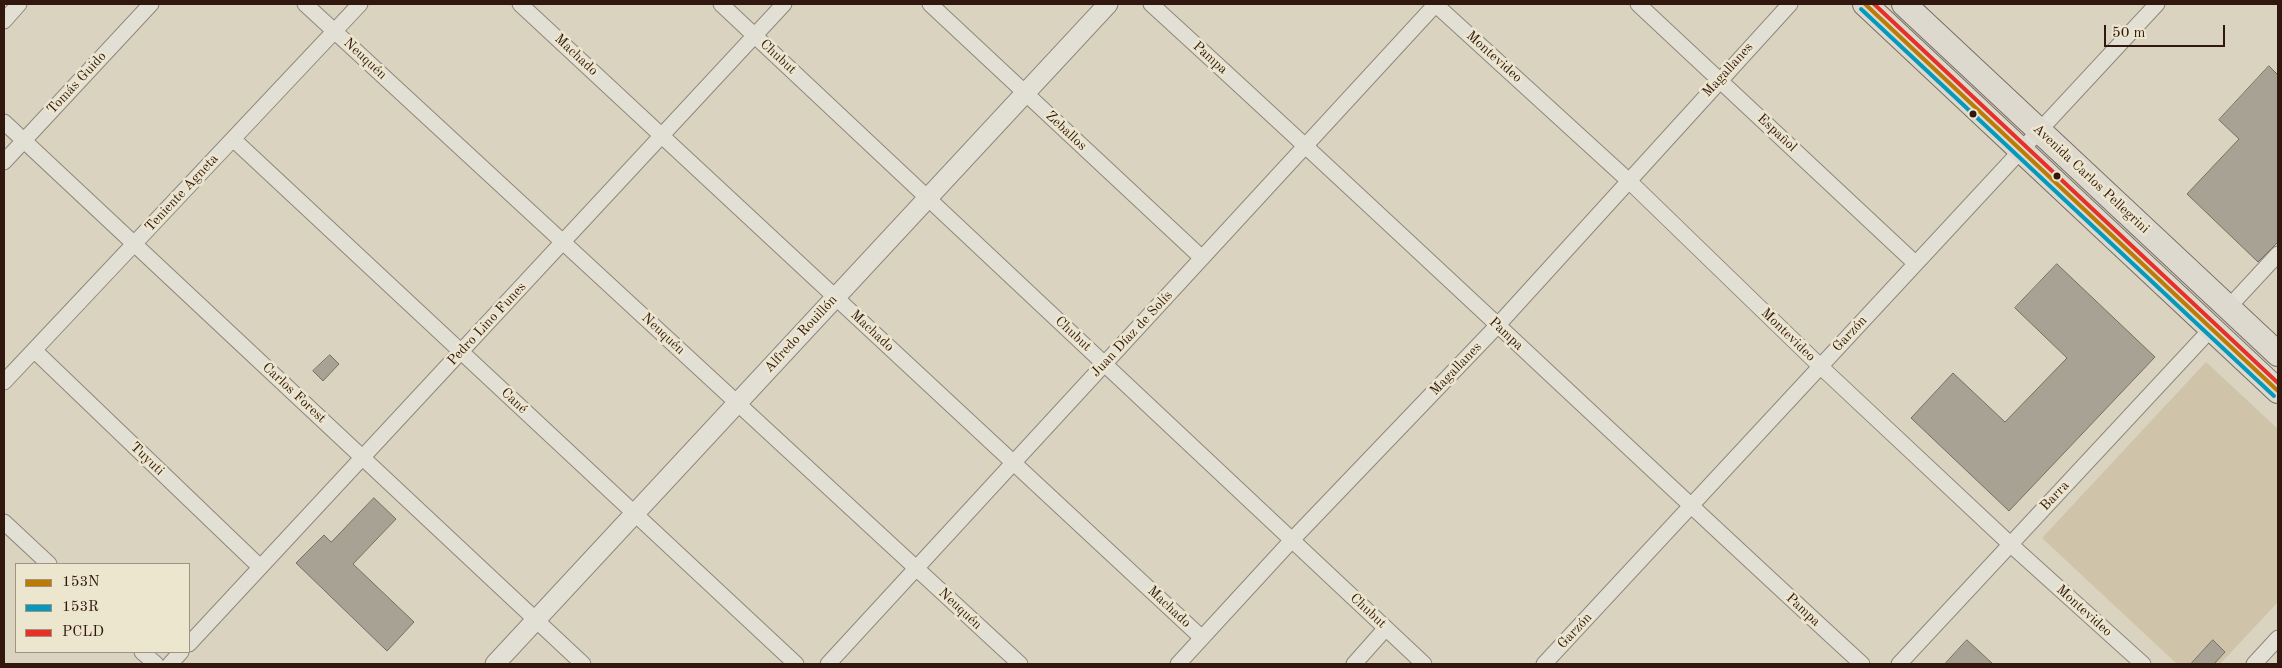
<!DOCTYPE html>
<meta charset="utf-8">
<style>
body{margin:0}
#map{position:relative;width:2282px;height:668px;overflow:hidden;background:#dad3c0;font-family:"Old Standard TT",serif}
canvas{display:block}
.frame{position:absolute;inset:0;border:5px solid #31170d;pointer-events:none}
.legend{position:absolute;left:15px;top:563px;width:175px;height:90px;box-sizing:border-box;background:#ede6cf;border:1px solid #a29381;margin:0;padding:6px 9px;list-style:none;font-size:15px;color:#31170d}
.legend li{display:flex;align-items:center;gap:10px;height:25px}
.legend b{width:25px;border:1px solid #a29381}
.scale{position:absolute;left:2104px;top:25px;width:121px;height:22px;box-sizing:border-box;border:2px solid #31170d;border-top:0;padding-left:6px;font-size:15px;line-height:18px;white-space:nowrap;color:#31170d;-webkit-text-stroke:4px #ede6cf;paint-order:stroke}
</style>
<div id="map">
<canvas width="2282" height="668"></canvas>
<div class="frame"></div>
<ul class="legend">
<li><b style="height:6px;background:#bc7b04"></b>153N</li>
<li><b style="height:6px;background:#059abb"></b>153R</li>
<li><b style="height:6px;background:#e73128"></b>PCLD</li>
</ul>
<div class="scale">50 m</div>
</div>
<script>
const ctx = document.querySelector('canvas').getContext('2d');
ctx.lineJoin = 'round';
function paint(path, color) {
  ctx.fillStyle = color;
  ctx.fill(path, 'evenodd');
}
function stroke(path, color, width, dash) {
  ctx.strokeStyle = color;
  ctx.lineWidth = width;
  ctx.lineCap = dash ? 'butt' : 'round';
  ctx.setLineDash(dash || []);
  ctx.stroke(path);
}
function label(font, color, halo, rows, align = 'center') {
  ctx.font = font + ' "Old Standard TT",serif';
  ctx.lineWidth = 5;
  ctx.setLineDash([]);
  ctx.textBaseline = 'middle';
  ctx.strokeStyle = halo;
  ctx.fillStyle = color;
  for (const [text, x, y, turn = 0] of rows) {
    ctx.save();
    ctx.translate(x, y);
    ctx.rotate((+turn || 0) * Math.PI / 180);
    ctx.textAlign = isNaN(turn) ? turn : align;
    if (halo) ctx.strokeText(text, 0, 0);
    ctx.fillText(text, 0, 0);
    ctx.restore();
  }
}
const green = new Path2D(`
 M2206,362L2278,429V602L2220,664H2177L2042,538Z`);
const building = new Path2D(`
 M2269,66L2278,75V242L2258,262L2187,194L2239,139L2219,120Z
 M2057,264L2155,357L2009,511L1911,418L1953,373L2005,422L2067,358L2015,308Z
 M330,355L339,364L323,381L313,371Z
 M374,498L396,519L353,564L414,622L387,651L296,563L324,535L331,542Z
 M1967,640L1993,664H1945Z
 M2213,640L2225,652L2214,664H2191Z`);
const minor = new Path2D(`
 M305,4L1020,664
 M520,4L1202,638
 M721,4L1424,664
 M930,4L1202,258
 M1151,4C1390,222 1624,445 1862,664
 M1435,4L1629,181L1820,366L2010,544L2143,664
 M1638,4L1915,263
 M4,21L19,4
 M4,122L583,664
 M233,139L796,664
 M4,162L151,4
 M2228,308L2278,254
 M34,350L260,567
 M4,382L360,4
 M4,522L49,564
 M189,644L784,4
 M142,652L156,664
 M170,664L181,652
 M828,664L1436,4
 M1178,664L1292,540L1497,326L1790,4
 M1354,664L1386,628
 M1544,664L2157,4
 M1899,664L2212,328
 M2254,664L2278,638`);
const tertiary = new Path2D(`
 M495,664L1108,4`);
const primary = new Path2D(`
 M1865,4L2278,391
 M1904,4L2278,354`);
const bus1 = new Path2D(`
 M1865,4L2278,391`);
const bus2 = new Path2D(`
 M1861,9L2274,396`);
const bus3 = new Path2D(`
 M1874,4L2278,383`);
const markers = [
 [1973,114,4.5,"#31170d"],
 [2057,176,4.5,"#31170d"]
];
const streetNames = [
 ["Machado",576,55,43],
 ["Chubut",778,57,43],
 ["Montevideo",1494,57,42],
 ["Pampa",1210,58,42],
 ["Neuquén",365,59,43],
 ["Magallanes",1728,70,-48],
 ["Tomás Guido",77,83,-47],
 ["Zeballos",1066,131,43],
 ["Español",1777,133,43],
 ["Avenida Carlos Pellegrini",2091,179,43],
 ["Teniente Agneta",182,193,-47],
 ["Pedro Lino Funes",487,324,-47],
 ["Machado",872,331,43],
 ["Neuquén",663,334,43],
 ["Alfredo Rouillón",801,334,-47],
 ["Chubut",1073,334,43],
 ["Juan Díaz de Solís",1132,334,-47],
 ["Pampa",1506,334,43],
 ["Garzón",1850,334,-47],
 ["Montevideo",1788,335,44],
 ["Magallanes",1456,369,-46],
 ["Carlos Forest",294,393,43],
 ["Cané",514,401,43],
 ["Tuyuti",147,459,44],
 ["Barra",2055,496,-47],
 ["Machado",1169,607,43],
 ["Neuquén",960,609,43],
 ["Pampa",1803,610,43],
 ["Chubut",1368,611,43],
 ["Montevideo",2084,611,42],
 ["Garzón",1575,631,-47]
];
paint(green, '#cfc4aa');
paint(building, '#a8a295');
stroke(building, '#766e64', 1);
stroke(minor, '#8f877c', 17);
stroke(tertiary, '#8f877c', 21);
stroke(primary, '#766e64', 26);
stroke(minor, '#e2dfd5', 15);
stroke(tertiary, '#e2dfd5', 19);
stroke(primary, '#ddd9ce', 24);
stroke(bus1, '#bc7b04', 4);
stroke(bus2, '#059abb', 4);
stroke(bus3, '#e73128', 4);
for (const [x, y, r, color] of markers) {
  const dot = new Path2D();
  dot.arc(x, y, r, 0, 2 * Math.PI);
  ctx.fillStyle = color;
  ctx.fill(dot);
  stroke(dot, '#ede6cf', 2);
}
label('14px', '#31170d', '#ede6cf', streetNames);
</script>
